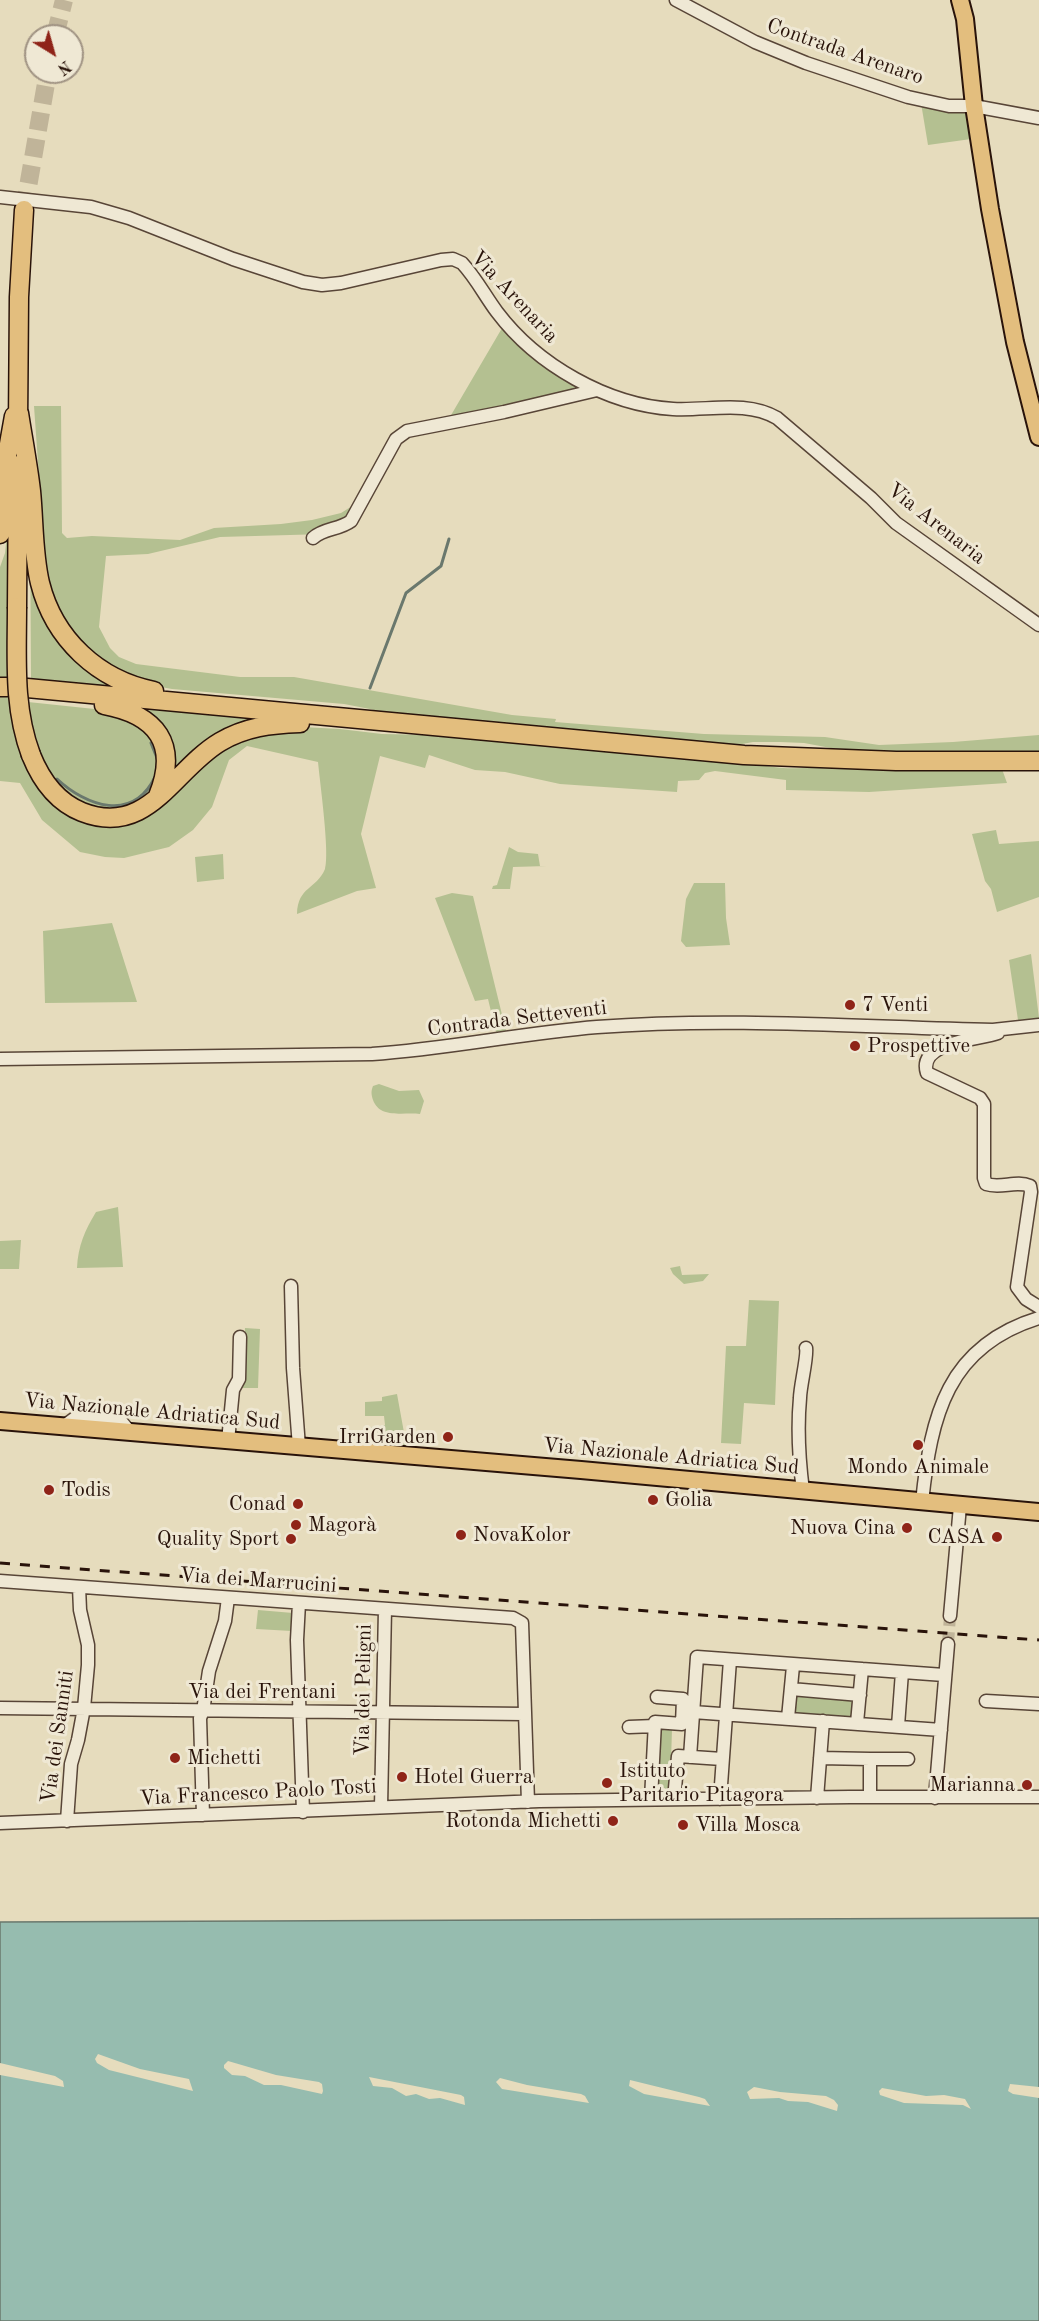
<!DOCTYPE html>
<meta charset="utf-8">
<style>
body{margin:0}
#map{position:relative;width:1039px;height:2321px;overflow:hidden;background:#e6dcbd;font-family:"Old Standard TT",serif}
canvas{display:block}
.north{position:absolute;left:24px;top:24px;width:60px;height:60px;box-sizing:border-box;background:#efe8d4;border:2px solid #a09383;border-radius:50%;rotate:143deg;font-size:16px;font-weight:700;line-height:24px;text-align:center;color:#29130a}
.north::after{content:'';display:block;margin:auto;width:21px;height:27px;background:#8f2418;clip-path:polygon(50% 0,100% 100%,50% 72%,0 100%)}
</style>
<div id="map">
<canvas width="1039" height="2321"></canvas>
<div class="north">N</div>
</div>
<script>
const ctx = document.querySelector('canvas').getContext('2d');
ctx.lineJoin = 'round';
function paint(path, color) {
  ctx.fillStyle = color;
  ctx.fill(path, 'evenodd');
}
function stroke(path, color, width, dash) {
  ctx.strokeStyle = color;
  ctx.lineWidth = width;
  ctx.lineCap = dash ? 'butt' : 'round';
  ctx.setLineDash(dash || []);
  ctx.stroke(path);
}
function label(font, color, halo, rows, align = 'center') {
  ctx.font = font + ' "Old Standard TT",serif';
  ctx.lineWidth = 6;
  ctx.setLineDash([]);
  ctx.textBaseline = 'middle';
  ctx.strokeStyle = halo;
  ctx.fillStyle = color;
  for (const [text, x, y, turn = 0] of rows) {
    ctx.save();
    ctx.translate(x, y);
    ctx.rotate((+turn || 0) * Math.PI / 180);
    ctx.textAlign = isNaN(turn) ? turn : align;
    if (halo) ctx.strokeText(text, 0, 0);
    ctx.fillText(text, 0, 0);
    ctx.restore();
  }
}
const green = new Path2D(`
 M921,103L967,110L971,139L928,145Z
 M505,323L589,389L447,422Z
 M34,406H61L62,533L67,538L92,536L180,540L214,528L281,524L312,520L341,513L357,503L346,522L325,534L220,537L148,554L106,556L99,627L110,648L119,657L136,664L240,677H294L512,715L556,719L555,722L704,734L825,737L879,745L953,742L1039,735V754L847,751L804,743L780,742H753L726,747L394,716L370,709L344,704L172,689L144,684L103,664L70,631L58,608L51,587L45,561Z
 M10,507L9,680L0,679V567L5,553Z
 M30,513L41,595L124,691L31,681Z
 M0,697H9L12,720L22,758L77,818L108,827L126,825L148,816L211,752L284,726L340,729L382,734L484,736L734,759C766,768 799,772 832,764L1002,769L1007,783L869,792L786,790V780L715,771L705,773L699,780L678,781L677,792L560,784L505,772L475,770L429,755L425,768L380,756L361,834L376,888L357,891L297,914C298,886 316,890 325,869C330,853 320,783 318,762L247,746L229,760L212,807L193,830L169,847L124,858L105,857L80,852L42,820L20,783L0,781Z
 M28,702L104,710L142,725L161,754L153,790L142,801L112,811L79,803L53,780L35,739Z
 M136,705L264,717L175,777Z
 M996,830L999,844L1039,841V897L997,912L991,889L985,881L972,834Z
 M509,847L518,852L538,854L540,866H547L513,867L510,889H492L493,886L497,885Z
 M223,854L224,879L197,882L195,857Z
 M694,883H725L726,918L730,945L686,947L681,941L686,899Z
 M452,893L473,896L506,1031L496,1032L488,999L475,1001L435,898Z
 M112,923L137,1002L45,1003L43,931Z
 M1031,954L1039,1018L1018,1020L1009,960Z
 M379,1084L399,1091L419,1090L424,1101L420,1114C403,1112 380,1119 373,1100C371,1094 371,1091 373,1086Z
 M118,1207L123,1267L77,1268C78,1246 85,1230 96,1212Z
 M21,1240L19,1269H0V1241Z
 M680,1266L682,1275L709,1274L703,1281L684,1284L673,1274L670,1268Z
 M749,1300L779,1301L775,1405L744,1403L741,1444L721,1443L726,1346H746Z
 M245,1328L260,1329L258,1388H242Z
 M397,1394L407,1449L375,1445L371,1427L385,1425L384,1416H365V1402L382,1401V1397Z
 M258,1610L293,1613L292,1631L256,1629Z
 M796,1693L858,1697L857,1718L795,1713Z
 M658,1729H672L670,1793L656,1794Z`);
const water = new Path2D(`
 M1039,1918V2321H0V1922Z`);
const pier = new Path2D(`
 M98,2054L140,2069L189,2079L193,2091L109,2070L97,2063L95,2059Z
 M228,2061L276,2075L319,2082L322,2084L323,2091L322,2094L281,2085H264L245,2076L232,2075L224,2068V2065Z
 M0,2063L55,2076L63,2081L64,2087L0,2075Z
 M369,2077L461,2095L464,2097L465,2105L440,2098L429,2099L416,2094L406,2096L392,2088L373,2086Z
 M500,2078L527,2085L581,2094L585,2096L589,2103L502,2089L496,2082Z
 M630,2080L699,2097L705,2099L710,2106L644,2094L629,2086Z
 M1010,2084L1039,2087V2098L1013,2094L1008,2091Z
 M754,2087L780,2092L826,2096L834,2100L838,2105L837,2111L808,2102L788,2101L779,2098L750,2099L747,2092Z
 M882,2088L926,2096L944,2095L965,2099L971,2109L963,2105L904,2103L880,2095L879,2091Z`);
const stream = new Path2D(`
 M370,688L406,593L441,566L449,539
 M151,743L157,758
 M57,779C86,806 133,823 155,777`);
const minorTunnel = new Path2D(`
 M948,1644L950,1616`);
const highwayTunnel = new Path2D(`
 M55,36L64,0
 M24,210L48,72`);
const minor = new Path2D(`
 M676,0L755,42L806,63L908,97L949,106H974L1039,118
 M0,197L91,207L129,218L233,259L303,282L322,285L341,283L441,260L453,259L462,263C476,278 485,296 497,312C537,365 607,405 673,409C708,411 746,400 777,418L871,498L896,523L1039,625
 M313,538C324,528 339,530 351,521L396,439L407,431L504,412L597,390
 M998,1033C980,1040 917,1041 927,1073L980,1098L984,1104V1178L986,1184C1001,1189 1016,1180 1030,1186L1031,1192L1017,1287L1026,1299L1039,1307
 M0,1059L372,1054C447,1049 522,1033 597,1027C729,1017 861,1027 993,1030L1039,1025
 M291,1286L293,1368L299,1447
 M64,1426L75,1418L119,1419L130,1432
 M228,1441L233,1390L239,1379L240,1337
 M803,1491C799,1460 797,1430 800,1398C800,1387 808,1355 806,1348
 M922,1502C931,1416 947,1346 1039,1318
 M0,1581L513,1618L522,1623L528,1802
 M299,1603L297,1640L303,1812
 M950,1616L960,1506
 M791,1689L860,1695
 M986,1701L1039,1704
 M0,1708L524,1714
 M693,1712L941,1730
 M788,1718L793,1666
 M857,1723L862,1669
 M898,1726L902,1672
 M629,1727L655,1726
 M690,1757L697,1657L944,1675
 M820,1758L870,1759V1797
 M870,1759H908
 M817,1798L823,1721
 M935,1798L948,1644
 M651,1799L655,1722L682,1724L683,1699L657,1697
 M674,1799L678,1756L722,1759
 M720,1799L730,1660
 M381,1807L385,1609
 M203,1815L200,1718L203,1711L209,1671L225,1621L228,1598
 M67,1821L71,1764L78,1740L84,1708L88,1665V1645L80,1610L79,1587
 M0,1823L539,1801L850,1797H1039`);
const major = new Path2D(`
 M960,0L965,19L974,106L990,209L1015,342L1039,437
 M0,1421L581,1470L1039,1512`);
const highway = new Path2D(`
 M19,413C23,439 28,465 31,491C34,521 33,554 40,583C54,639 98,680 154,691
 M18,426L19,297L24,210
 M0,534L6,461L14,416
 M17,607L18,465
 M0,687H7
 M27,688L744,755L896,761H1039
 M104,705C157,715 179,744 158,796
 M31,755C41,780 57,802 82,812C148,838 173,770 220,742C245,727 271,724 300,723`);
const rail = new Path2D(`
 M0,1563L1039,1640`);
const highwayBridge = new Path2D(`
 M17,607C17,658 13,707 31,755`);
const markers = [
 [850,1005,6,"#8f2418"],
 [855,1046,6,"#8f2418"],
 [448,1437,6,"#8f2418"],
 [918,1445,6,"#8f2418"],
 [49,1490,6,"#8f2418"],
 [653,1500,6,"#8f2418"],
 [298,1504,6,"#8f2418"],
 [296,1525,6,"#8f2418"],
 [907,1528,6,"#8f2418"],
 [461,1535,6,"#8f2418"],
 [997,1537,6,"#8f2418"],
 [291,1539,6,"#8f2418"],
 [175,1758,6,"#8f2418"],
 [402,1777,6,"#8f2418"],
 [607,1783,6,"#8f2418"],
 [1027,1785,6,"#8f2418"],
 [613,1821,6,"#8f2418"],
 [683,1825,6,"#8f2418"]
];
const streetNames = [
 ["Contrada Arenaro",845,52,19],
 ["Via Arenaria",514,297,47],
 ["Via Arenaria",936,524,38],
 ["Contrada Setteventi",517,1019,-7],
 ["Via Nazionale Adriatica Sud",152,1412,5],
 ["Via Nazionale Adriatica Sud",671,1457,5],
 ["Via dei Marrucini",258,1581,4],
 ["Via dei Peligni",364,1690,-89],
 ["Via dei Frentani",262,1692],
 ["Via dei Sanniti",58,1737,-82],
 ["Via Francesco Paolo Tosti",258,1793,-3]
];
const poiNames = [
 ["7 Venti",862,1005],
 ["Prospettive",867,1046],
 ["IrriGarden",436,1437,"right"],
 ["Mondo Animale",918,1467,"center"],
 ["Todis",61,1490],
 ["Golia",665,1500],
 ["Conad",286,1504,"right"],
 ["Magorà",308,1525],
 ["Nuova Cina",895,1528,"right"],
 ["NovaKolor",473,1535],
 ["CASA",985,1537,"right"],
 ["Quality Sport",279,1539,"right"],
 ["Michetti",187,1758],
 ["Istituto",619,1771],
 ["Paritario Pitagora",619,1795],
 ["Hotel Guerra",414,1777],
 ["Marianna",1015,1785,"right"],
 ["Rotonda Michetti",601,1821,"right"],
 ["Villa Mosca",695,1825]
];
paint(green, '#b4c091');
paint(water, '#96bcaf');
stroke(water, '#6a786d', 1.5);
paint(pier, '#e6dcbd');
stroke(stream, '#6a786d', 3);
stroke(minorTunnel, '#c0b499', 12, [12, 6]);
stroke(highwayTunnel, '#c0b499', 18, [18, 9]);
stroke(minor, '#584537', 15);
stroke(major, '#29130a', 20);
stroke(highway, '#29130a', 21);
stroke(minor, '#efe8d4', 12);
stroke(major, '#e3be7e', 16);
stroke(highway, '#e3be7e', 18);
stroke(rail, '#29130a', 3, [10, 10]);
stroke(highwayBridge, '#29130a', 21, []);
stroke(highwayBridge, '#e3be7e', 18);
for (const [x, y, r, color] of markers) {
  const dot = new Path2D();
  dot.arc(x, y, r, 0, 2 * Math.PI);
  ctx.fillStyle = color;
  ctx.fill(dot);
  stroke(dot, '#efe8d4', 2);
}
label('21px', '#29130a', '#efe8d4', streetNames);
label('21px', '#29130a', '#efe8d4', poiNames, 'left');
</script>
